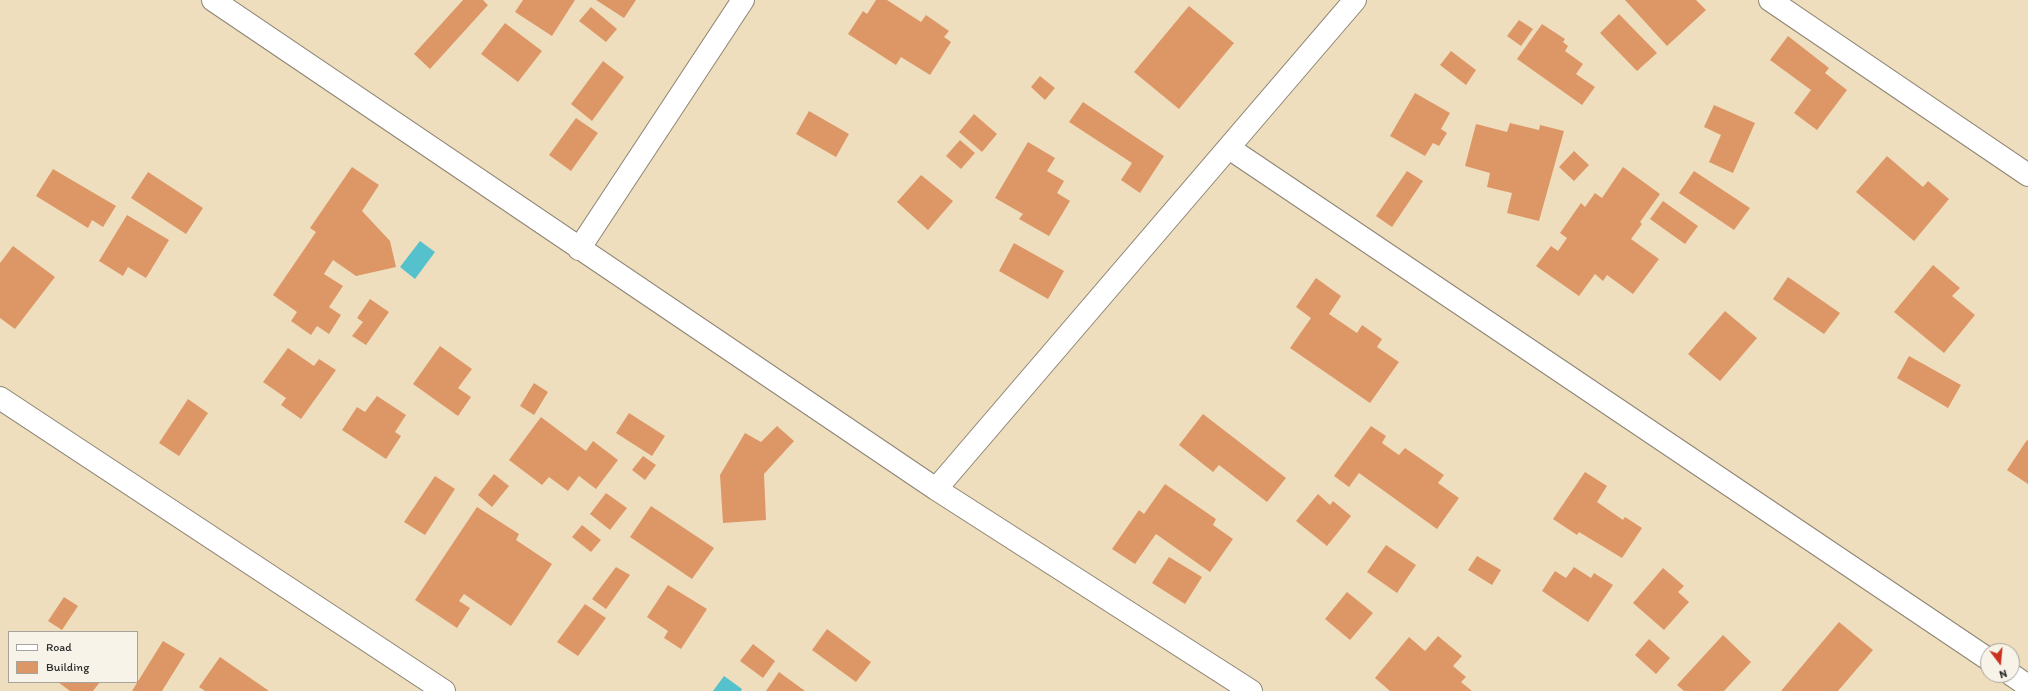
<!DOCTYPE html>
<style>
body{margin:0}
#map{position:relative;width:2028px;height:691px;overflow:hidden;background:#efdebd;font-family:Itim,sans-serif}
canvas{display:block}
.legend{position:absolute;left:8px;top:631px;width:130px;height:52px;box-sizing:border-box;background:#f7f3e8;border:1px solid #a5a39c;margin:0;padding:5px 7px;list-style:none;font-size:12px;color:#2b2b2b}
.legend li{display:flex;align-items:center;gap:8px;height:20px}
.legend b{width:20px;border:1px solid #a5a39c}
.north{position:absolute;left:1980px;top:643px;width:40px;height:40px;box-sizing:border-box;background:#f7f3e8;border:1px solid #a5a39c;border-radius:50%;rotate:164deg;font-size:11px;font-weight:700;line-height:16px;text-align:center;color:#2b2b2b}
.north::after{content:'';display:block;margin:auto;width:14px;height:18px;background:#c8321e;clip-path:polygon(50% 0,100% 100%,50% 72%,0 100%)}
</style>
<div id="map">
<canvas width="2028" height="691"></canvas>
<ul class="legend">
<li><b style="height:5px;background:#fff"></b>Road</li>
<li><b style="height:11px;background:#dd9767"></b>Building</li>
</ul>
<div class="north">N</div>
</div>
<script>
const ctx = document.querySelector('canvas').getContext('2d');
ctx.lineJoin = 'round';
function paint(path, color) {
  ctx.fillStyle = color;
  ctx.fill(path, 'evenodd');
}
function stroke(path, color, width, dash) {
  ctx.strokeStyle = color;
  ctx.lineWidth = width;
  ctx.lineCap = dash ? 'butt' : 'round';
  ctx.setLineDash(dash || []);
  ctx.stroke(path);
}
const water = new Path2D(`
 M420,241L435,252L415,279L400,267Z
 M724,676L742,689L741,691H713Z`);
const building = new Path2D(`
 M463,0H483L488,5L430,69L414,54Z
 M523,0H575L552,36L515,12Z
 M596,0H636L624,18Z
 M876,0H887L921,22L926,15L949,31L944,37L951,42L930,75L901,57L896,65L848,34L863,11L867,14Z
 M1625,0H1696L1706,10L1667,46Z
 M1189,6L1234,43L1179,109L1134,72Z
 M591,7L617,29L606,42L579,21Z
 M1619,14L1657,53L1637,71L1600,33Z
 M1519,20L1533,29L1521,46L1507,36Z
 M505,23L542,51L518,82L481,54Z
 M1542,24L1565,39L1563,42L1568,46L1565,51L1583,64L1576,74L1595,87L1582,105L1517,59Z
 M1788,36L1829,68L1825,73L1847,90L1817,130L1794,113L1811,90L1770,60Z
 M1451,51L1476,70L1466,85L1440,65Z
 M603,61L624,77L592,121L571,104Z
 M1040,76L1055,88L1045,100L1031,87Z
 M1415,93L1450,113L1441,129L1447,133L1439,146L1433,143L1425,156L1390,136Z
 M1083,102L1164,156L1140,193L1121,180L1132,163L1069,122Z
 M1714,105L1755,123L1733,173L1709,162L1721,135L1704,127Z
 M809,111L849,134L836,157L796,134Z
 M974,114L997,134L982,152L959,132Z
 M576,118L598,133L571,171L549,155Z
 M1510,123L1539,130L1540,125L1564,131L1539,221L1507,213L1512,193L1487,187L1490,173L1465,166L1476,124L1507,132Z
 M960,140L975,153L961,169L946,156Z
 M1028,142L1055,158L1047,171L1064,181L1057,193L1070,201L1049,236L1019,219L1023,214L995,198Z
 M1574,151L1589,165L1574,181L1559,167Z
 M1887,156L1923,187L1928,181L1949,199L1914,241L1856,192Z
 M352,167L379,185L362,211L390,241L396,267L356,276L333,260L324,274L343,286L329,307L341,315L329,334L317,326L311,335L291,321L297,312L273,295L316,232L310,228Z
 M1623,167L1660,194L1640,222L1642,224L1631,239L1659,259L1633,294L1607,275L1603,281L1595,274L1579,296L1536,266L1551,246L1558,251L1567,238L1560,233L1581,203L1585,207L1595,193L1602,198Z
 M53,169L116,206L103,227L92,220L88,228L36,196Z
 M1407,171L1423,181L1392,227L1376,216Z
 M1694,171L1750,208L1734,230L1679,193Z
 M148,172L203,208L186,234L131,198Z
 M921,175L953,201L928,230L897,202Z
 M1663,201L1698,226L1685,244L1650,219Z
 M127,215L169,240L146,278L128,267L123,276L99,261Z
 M1014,243L1064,271L1048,299L999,271Z
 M13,246L55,277L15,329L0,318V263Z
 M1933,265L1960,288L1952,296L1975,315L1944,353L1894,312Z
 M1788,277L1840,313L1824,334L1773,299Z
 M1316,278L1341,296L1329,314L1357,333L1362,325L1382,339L1377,347L1399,362L1370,403L1290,348L1311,318L1296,307Z
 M370,299L389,312L366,345L352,336L363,322L357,318Z
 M1725,311L1757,338L1720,381L1688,354Z
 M440,346L472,369L458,388L471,397L458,416L413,384Z
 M288,348L314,366L319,359L336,370L301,419L281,405L286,398L263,382Z
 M1909,356L1961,385L1948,408L1897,378Z
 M534,383L548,392L534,415L520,406Z
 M377,396L406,415L395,432L401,436L386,459L342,430L357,407L365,412Z
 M188,399L208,413L179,456L159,443Z
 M629,413L665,436L652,456L616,433Z
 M1203,414L1286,478L1267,502L1219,465L1213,472L1179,445Z
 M541,417L586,451L593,441L618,460L596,489L579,476L568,491L549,477L542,485L509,460Z
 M777,426L794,441L764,474L766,520L723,523L720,475L745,433L761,442Z
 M1371,426L1386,436L1382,443L1399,455L1405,448L1444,475L1438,483L1459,498L1437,529L1359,473L1349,487L1334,476Z
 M2027,440L2028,441V484L2007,470Z
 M643,456L656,465L645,480L632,470Z
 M1585,472L1607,486L1597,502L1623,520L1625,517L1642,528L1622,558L1579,532L1577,535L1553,519Z
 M494,474L509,486L492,507L478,495Z
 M435,476L455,489L425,535L404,522Z
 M1165,484L1216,519L1213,525L1233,539L1210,572L1156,534L1135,564L1112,549L1139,510L1144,514Z
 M606,493L627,508L610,530L590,514Z
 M1318,494L1330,505L1333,501L1351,516L1327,546L1296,521Z
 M651,506L714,548L692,579L630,537Z
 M477,507L519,534L516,540L552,564L511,626L464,594L459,601L470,608L457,628L415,600Z
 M582,525L601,540L591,552L572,537Z
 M1386,545L1416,565L1397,593L1367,572Z
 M1477,556L1501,570L1492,585L1468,570Z
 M1169,557L1202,577L1185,604L1152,583Z
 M616,567L630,575L606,609L592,599Z
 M1574,567L1591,578L1594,573L1613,585L1588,622L1542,591L1555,571L1566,578Z
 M1663,568L1684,586L1678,592L1689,602L1664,630L1633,603Z
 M668,585L707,609L681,649L664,638L668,631L647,617Z
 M1347,592L1373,613L1350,640L1325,619Z
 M64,597L78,606L62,630L48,621Z
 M585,604L606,618L578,656L557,642Z
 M1839,622L1873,650L1838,691H1781Z
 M827,629L871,662L856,682L812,650Z
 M1723,635L1751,662L1724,691H1684L1677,685Z
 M1438,636L1462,656L1453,666L1466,677L1461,682L1472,691H1390L1375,678L1409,637L1425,651Z
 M1649,639L1670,658L1656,674L1635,655Z
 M163,641L185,654L162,691H132Z
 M753,644L775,661L763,678L740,661Z
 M220,657L269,691H205L199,687Z
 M779,672L805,691H766Z
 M58,682H100L93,691H70Z`);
const street = new Path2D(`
 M213,0L936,489L1251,691
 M1770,0L2028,175
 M1229,148L1988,659
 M579,249L743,0
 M0,398L444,691
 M936,489L1355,0
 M2012,675L2028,686`);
paint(water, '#54c1cd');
paint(building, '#dd9767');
stroke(street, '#8d8474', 24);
stroke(street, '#fff', 22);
</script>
